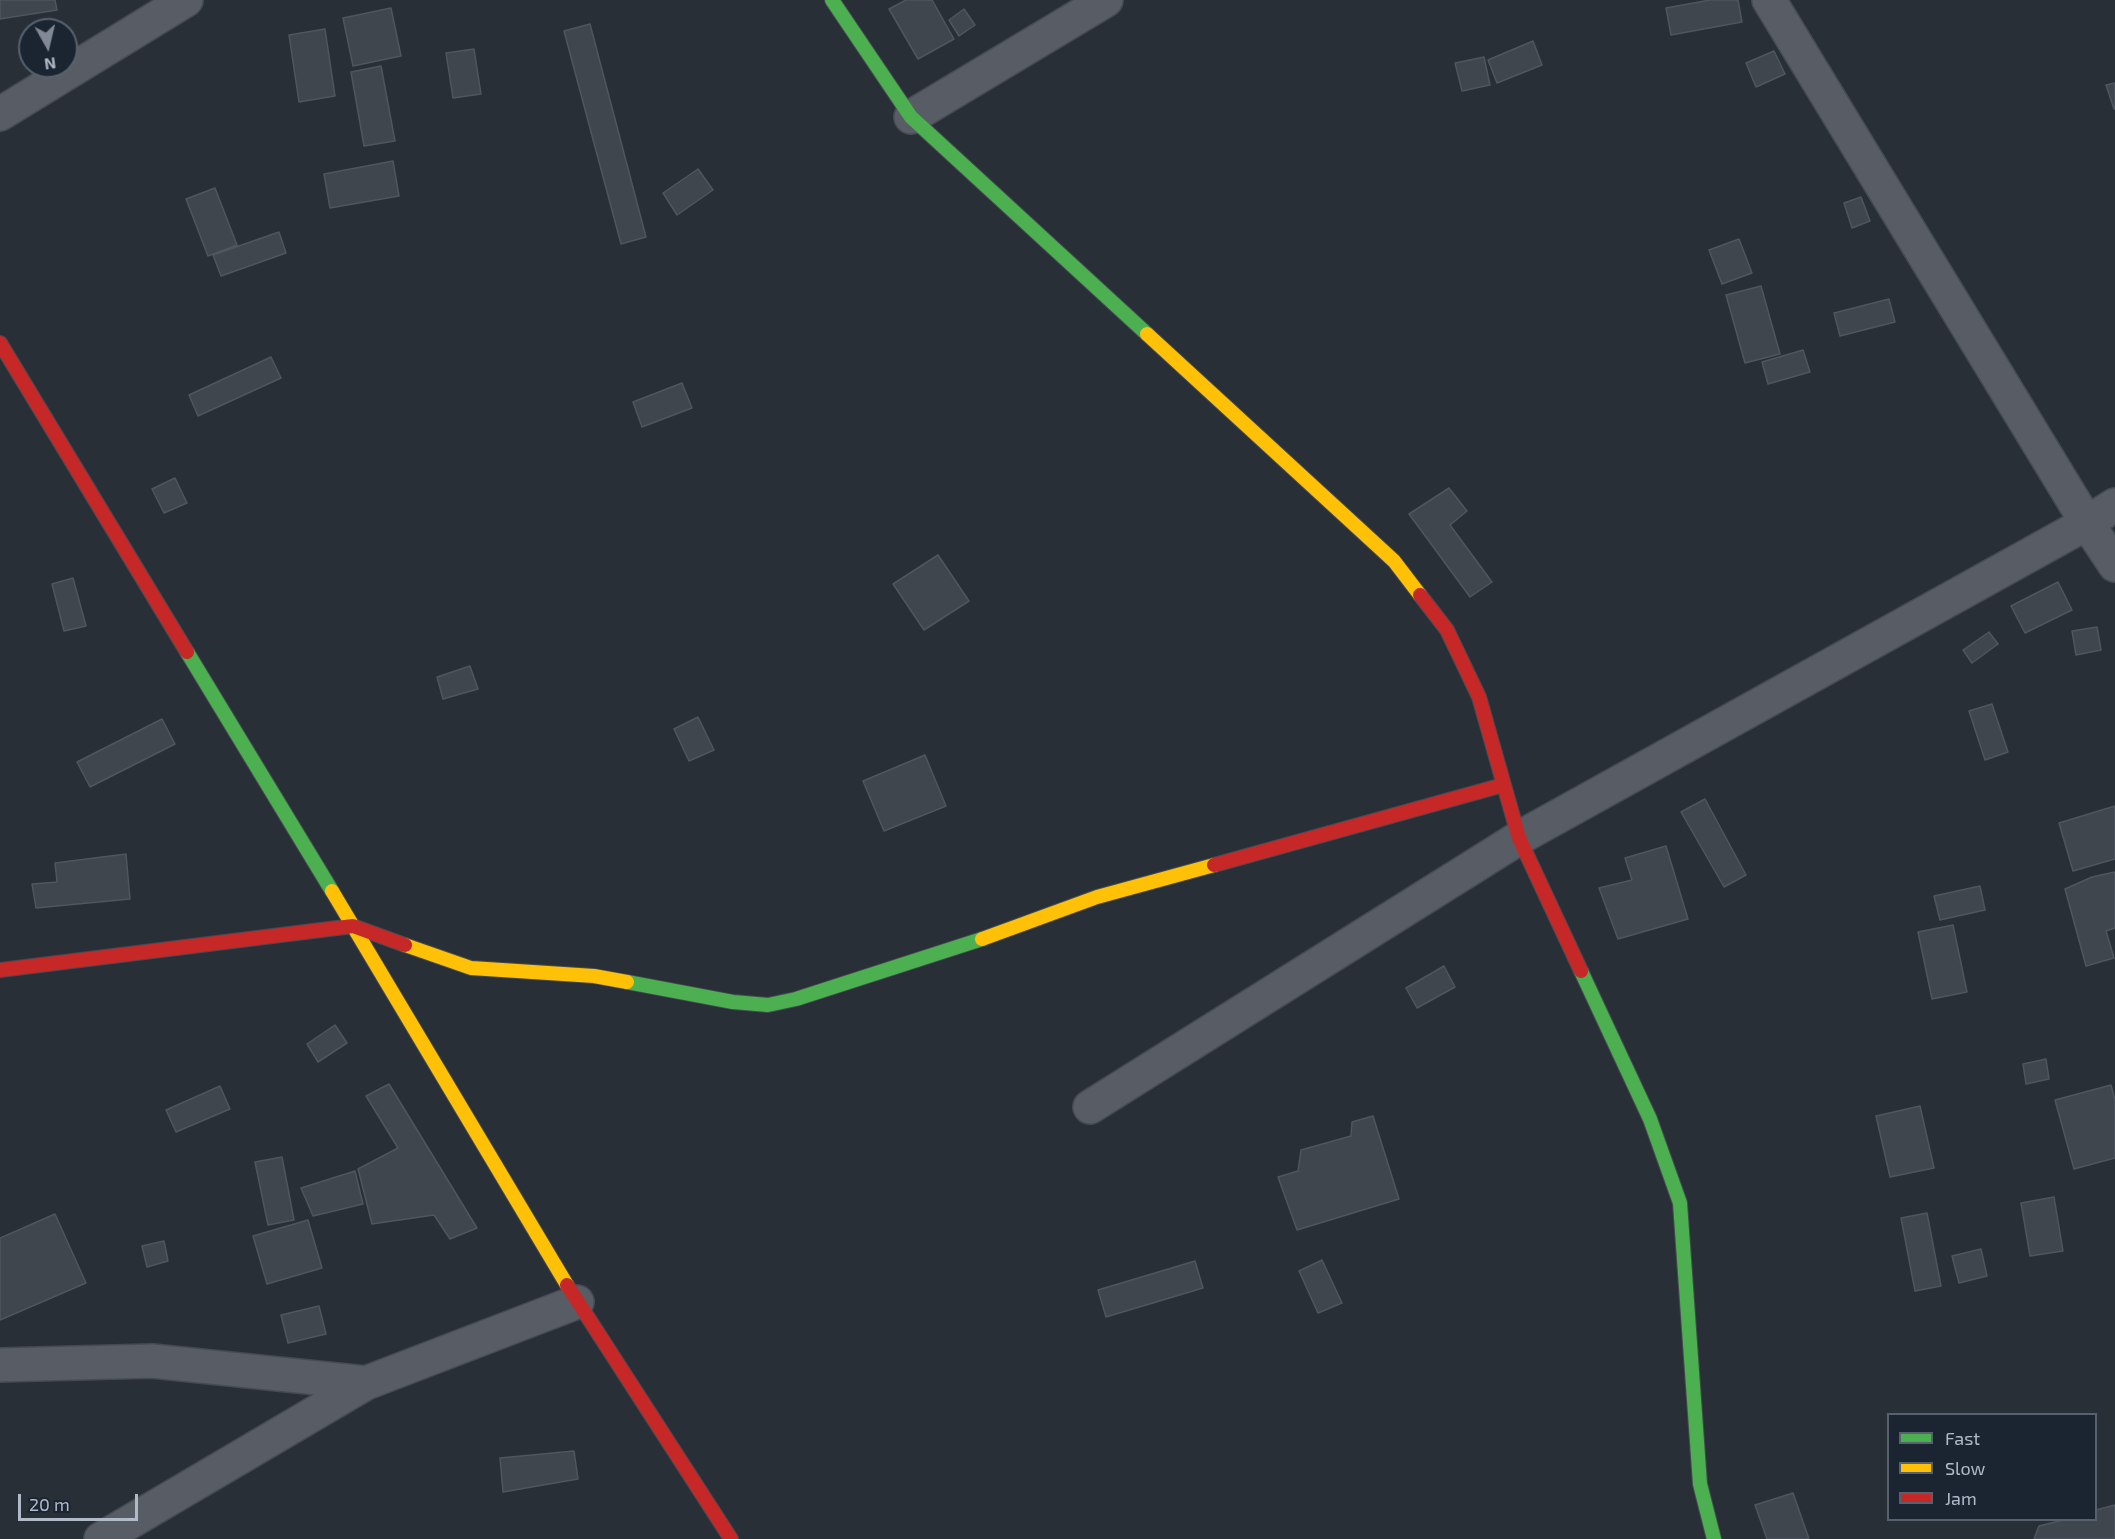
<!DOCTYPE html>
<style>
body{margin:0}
#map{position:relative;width:2115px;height:1539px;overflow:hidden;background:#282f37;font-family:"Exo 2",sans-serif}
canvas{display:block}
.legend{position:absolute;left:1887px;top:1413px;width:210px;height:108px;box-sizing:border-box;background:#1b2532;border:2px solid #57616e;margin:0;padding:8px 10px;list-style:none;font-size:18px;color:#b1bac9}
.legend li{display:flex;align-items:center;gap:12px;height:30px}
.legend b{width:30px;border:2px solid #57616e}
.north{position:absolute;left:18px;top:18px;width:60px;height:60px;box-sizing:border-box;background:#1b2532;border:2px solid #57616e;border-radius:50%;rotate:172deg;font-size:16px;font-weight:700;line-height:24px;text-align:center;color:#b1bac9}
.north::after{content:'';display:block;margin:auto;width:21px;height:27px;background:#818996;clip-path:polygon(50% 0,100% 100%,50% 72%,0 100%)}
.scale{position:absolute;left:18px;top:1494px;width:120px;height:27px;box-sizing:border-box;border:3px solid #b1bac9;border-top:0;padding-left:8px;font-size:18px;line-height:21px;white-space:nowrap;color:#b1bac9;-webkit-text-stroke:4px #1b2532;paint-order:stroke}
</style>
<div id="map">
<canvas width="2115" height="1539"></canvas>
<ul class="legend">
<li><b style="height:8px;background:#4caf50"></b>Fast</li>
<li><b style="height:8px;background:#ffc107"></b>Slow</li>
<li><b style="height:8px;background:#c62828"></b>Jam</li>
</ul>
<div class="north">N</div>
<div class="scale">20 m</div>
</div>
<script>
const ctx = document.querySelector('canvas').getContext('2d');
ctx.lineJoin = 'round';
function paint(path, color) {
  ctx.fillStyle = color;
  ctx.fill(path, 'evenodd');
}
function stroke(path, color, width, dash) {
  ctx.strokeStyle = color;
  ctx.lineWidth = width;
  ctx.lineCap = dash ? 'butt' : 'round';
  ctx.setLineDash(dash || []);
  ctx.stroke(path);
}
const building = new Path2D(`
 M0,0H55L57,10L0,19Z
 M906,0H932L954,39L918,59L889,9Z
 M1710,0H1738L1742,22L1671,35L1666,8Z
 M391,8L401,56L353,66L343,18Z
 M964,9L975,25L959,36L949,20Z
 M590,24L646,237L621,244L564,31Z
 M325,29L335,96L299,102L289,35Z
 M1533,41L1542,65L1497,83L1488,60Z
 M474,49L481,94L453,98L446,53Z
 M1774,51L1785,74L1756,87L1746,63Z
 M1484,57L1490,85L1462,91L1455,63Z
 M30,62V66H53L36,78L26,64Z
 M381,66L395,141L364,146L351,72Z
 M2115,83V109H2114L2106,85Z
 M393,161L399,196L330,208L324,174Z
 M698,169L713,190L677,215L663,193Z
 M215,188L237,245L208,256L186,199Z
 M1861,197L1870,221L1852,228L1844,203Z
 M279,232L286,253L221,276L213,255Z
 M1739,239L1752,273L1722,284L1709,250Z
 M1761,286L1780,354L1745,363L1726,295Z
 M1889,299L1895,322L1840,336L1834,313Z
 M1803,350L1810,372L1768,384L1762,362Z
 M271,357L281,378L198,416L189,395Z
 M682,383L692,408L642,427L633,402Z
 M175,478L187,503L164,513L152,489Z
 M1449,488L1467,511L1450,525L1492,582L1470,597L1409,514Z
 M938,555L969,601L924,630L893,584Z
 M73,578L86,626L64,631L52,584Z
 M2058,582L2072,610L2025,633L2011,606Z
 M2097,627L2101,650L2076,655L2072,631Z
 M1989,632L1998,644L1972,663L1963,650Z
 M470,666L478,689L443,699L437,677Z
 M1992,704L2008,752L1985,760L1969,711Z
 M698,717L714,750L689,761L674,729Z
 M162,719L175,744L90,787L77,762Z
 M925,755L946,806L884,831L863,781Z
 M1705,799L1746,875L1724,887L1681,812Z
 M2115,806V859L2073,871L2059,823Z
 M1666,846L1688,919L1618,939L1599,888L1632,880L1625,858Z
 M126,854L130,899L36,908L32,884L57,882L55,863Z
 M2115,872V928L2106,931L2114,958L2086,966L2065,889L2092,877Z
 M1980,886L1985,910L1940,920L1934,896Z
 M1953,925L1967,992L1932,999L1918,932Z
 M1444,966L1455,987L1417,1008L1406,988Z
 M335,1025L347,1043L318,1062L307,1044Z
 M2046,1059L2049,1079L2026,1084L2023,1064Z
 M389,1084L477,1228L450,1239L434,1215L372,1224L358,1169L398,1148L366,1096Z
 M2111,1085L2115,1100V1158L2074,1169L2055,1100Z
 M220,1086L230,1109L176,1132L166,1110Z
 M1920,1106L1934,1168L1890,1177L1876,1116Z
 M1373,1116L1399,1199L1297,1230L1278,1177L1298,1171L1301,1150L1351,1136L1352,1122Z
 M282,1157L294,1220L268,1225L255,1162Z
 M355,1171L363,1204L313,1216L301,1188Z
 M2054,1197L2063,1251L2030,1256L2021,1203Z
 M1927,1213L1941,1286L1915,1291L1901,1218Z
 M55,1214L86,1283L0,1320V1238Z
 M308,1220L322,1268L267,1284L253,1236Z
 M164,1241L168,1261L147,1267L142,1246Z
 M1981,1249L1987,1276L1959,1283L1952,1256Z
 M1322,1260L1342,1303L1318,1313L1299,1271Z
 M1195,1261L1203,1288L1106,1317L1098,1290Z
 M319,1306L326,1334L288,1343L281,1315Z
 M574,1451L578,1479L503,1492L500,1458Z
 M1793,1493L1809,1539H1767L1755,1505Z
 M2115,1505V1539H2034L2039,1526L2063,1520H2096V1510Z`);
const street = new Path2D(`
 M1769,0L2087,523L2115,565
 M0,114L186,0
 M911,117L1106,0
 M1090,1107L1519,838L2087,523L2115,505
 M0,1365L152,1361L366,1383
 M101,1539L366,1383L577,1302`);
const fast = new Path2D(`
 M832,0L911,117L1147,334
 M187,652L332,891
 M1581,971L1650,1119L1680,1203L1700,1484L1714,1539
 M627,982L733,1002L768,1005L796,999L982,939`);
const slow = new Path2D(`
 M1147,334L1394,561L1420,595
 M332,891L567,1285
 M982,939L1097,897L1214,865
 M405,945L471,968L594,976L627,982`);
const jam = new Path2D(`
 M0,343L187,652
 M1420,595L1447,630L1479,697L1519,838L1581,971
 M1214,865L1503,785
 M0,970L353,926L405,945
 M567,1285L731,1539`);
paint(building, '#3f464d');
stroke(building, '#50565f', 1.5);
stroke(street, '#464b52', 36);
stroke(fast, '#464b52', 16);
stroke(slow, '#464b52', 16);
stroke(jam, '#464b52', 16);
stroke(street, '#585d65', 33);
stroke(fast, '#4caf50', 14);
stroke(slow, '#ffc107', 14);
stroke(jam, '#c62828', 14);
</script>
